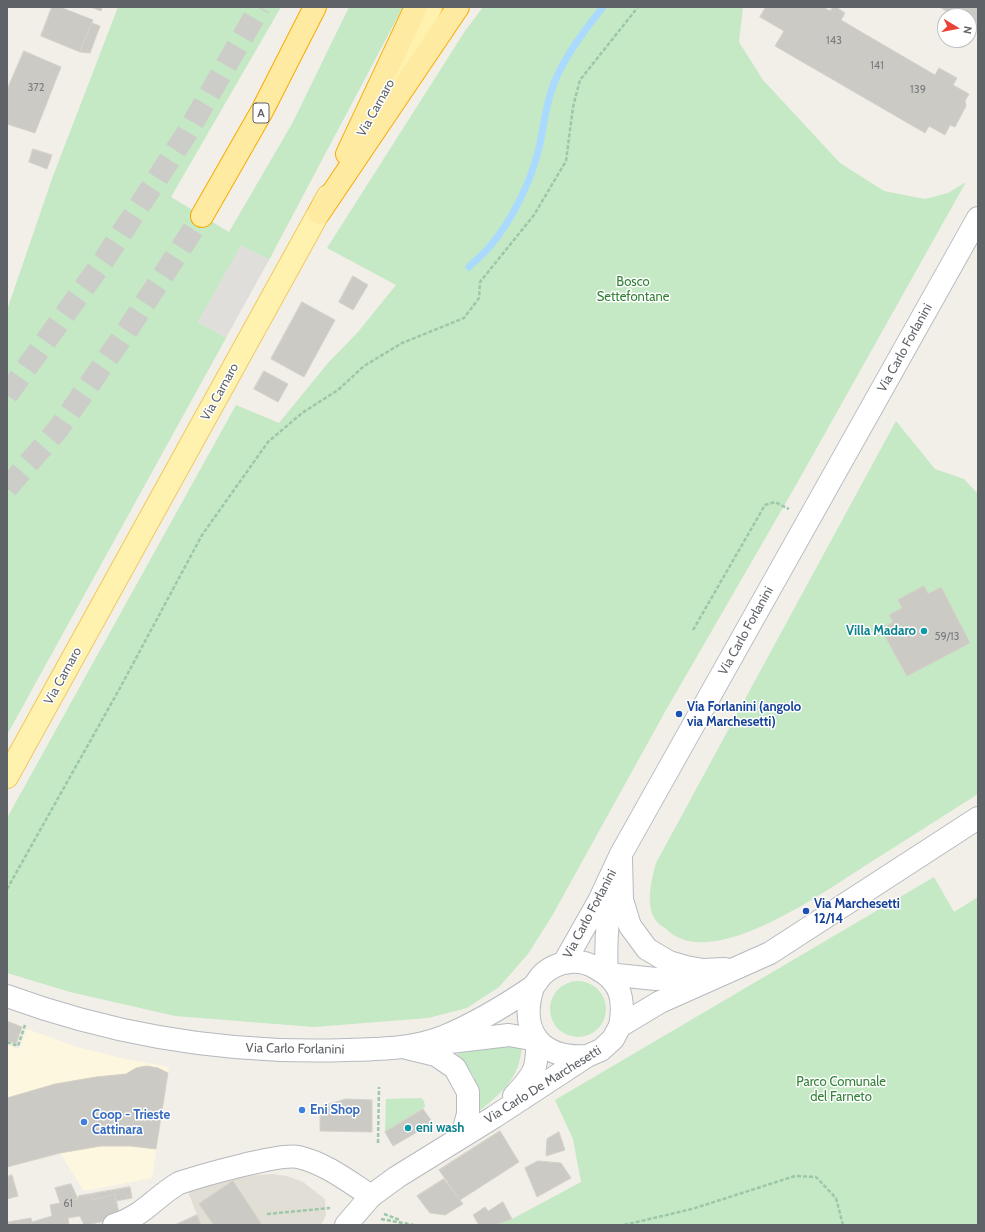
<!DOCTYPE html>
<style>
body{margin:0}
#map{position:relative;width:985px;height:1232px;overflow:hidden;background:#f1efe8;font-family:Cabin,sans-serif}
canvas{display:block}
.frame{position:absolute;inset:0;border:8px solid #5f6368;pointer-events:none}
.north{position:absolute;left:937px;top:8px;width:40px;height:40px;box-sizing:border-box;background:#fff;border:1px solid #bfc1c3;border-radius:50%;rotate:100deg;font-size:11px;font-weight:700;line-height:16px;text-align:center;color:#5f6368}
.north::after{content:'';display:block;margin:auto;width:14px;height:18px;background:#ea4335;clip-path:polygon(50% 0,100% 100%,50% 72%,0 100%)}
</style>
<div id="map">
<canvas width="985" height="1232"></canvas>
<div class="frame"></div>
<div class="north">N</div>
</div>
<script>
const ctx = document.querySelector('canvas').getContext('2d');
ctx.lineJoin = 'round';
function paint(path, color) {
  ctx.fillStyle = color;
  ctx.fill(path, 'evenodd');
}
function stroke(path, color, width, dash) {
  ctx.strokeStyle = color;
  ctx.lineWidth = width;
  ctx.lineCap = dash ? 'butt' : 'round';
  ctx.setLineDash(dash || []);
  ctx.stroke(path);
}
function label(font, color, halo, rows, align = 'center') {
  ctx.font = font + ' Cabin,sans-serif';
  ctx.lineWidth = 3;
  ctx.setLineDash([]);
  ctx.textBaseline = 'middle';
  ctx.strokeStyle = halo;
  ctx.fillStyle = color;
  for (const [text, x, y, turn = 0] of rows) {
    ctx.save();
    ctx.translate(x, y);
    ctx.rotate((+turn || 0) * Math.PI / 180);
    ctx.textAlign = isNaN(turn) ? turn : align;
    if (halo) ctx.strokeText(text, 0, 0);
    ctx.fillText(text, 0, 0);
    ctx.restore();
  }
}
const commercial = new Path2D(`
 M27,1029L77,1047L125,1059L169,1067L152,1178L84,1191L60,1153L7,1167V1045L19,1049Z`);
const industrial = new Path2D(`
 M241,244L269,260L226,338L198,322Z`);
const education = new Path2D(`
 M273,1174L287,1176L303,1182L325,1199L326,1215L321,1225H201L188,1192L196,1186L245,1176Z`);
const green = new Path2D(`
 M118,7H281L171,197L229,232L293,122L349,7H403L269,260L241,245L198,322L226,338L7,735V310L53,176Z
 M483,7H743L739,42L763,80L840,163L884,191L925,199L948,193L966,182L796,485L666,710L552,916L528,954L499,987L467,1008L428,1018L314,1027L175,1016L70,992L7,973V818L236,405L279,423L328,363L358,332L396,285L327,248L465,31Z
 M896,421L935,469L964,479L978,494V794C942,817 907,839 871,862C829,888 712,975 666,929C662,926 657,923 655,919C645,904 652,878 656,863Z
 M934,877L954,912L978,897V1225H495L512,1219L581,1182L573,1139L555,1100Z
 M550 1009a28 28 0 1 1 56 0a28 28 0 1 1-56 0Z
 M481,1046H522C519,1080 502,1092 477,1113L474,1076L457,1054Z
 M421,1098L424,1101L425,1107L385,1132L386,1099Z`);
const stream = new Path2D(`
 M469,267C477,259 485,253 491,245C512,220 530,183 538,152C544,129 545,104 555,81C566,54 585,30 603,7`);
const building = new Path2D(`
 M52,7H60L93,20L80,52L41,36Z
 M93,7H102L101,11L93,8Z
 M766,7H823L830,11L833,7H836L845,13L841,20L863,33L935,75L939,68L957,78L953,85L969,94L965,101L966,106L955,127L950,125L945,135L929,126L925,133L775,46L784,31L760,17Z
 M940,7H978V29L969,24V16H955Z
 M92,23L100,26L90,53L80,52Z
 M24,51L61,67L35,133L7,124V90Z
 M33,149L52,155L47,169L29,162Z
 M353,276L368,285L353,310L339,302Z
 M302,302L335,320L304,377L271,359Z
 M264,371L288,384L278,402L254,389Z
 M924,586L928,594L941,587L970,643L907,676L881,629L893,622L889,615L902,608L898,600Z
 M7,1021L22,1027L16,1044L7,1040Z
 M147,1066L158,1068L168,1073L156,1149L130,1146H101L60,1153L7,1167V1098L55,1084L96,1077L126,1074L136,1068Z
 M346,1099L372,1100V1132L320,1131V1107Z
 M423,1109L433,1123L393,1146L385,1132Z
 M500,1131L519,1162L460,1200L439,1170Z
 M559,1132L565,1150L546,1156L547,1139Z
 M538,1161L561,1163L571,1178L537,1197L525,1168Z
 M12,1175L18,1196L7,1199V1177Z
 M444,1179L463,1204L445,1215L430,1213L417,1196Z
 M233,1181L262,1225H214L199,1204Z
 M71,1184L78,1199L60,1203L55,1188Z
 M130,1187L132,1198L116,1201L115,1194L92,1200L91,1194Z
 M91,1194L92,1200L115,1194L120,1218L86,1225H84L80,1216L68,1218L69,1225H9L8,1222L31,1218L32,1222L52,1216L50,1205L78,1199L79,1196Z
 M503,1202L512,1219L495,1225H479L473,1215L485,1207L488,1211Z
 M197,1215L201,1225H175Z`);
const trunkTunnel = new Path2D(`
 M7,395L104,260L187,133L260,7
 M7,488L59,428L128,329L202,216`);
const path = new Path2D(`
 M693,630L765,505L775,502L789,509
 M7,889L120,688L202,535L268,442L302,413L338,390L364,366L402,343L464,318L479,298L480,282L534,215L566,161L573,107L580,80L638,7
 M7,1042L18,1046L25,1025
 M378,1143L379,1087
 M267,1214L330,1208
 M384,1214L400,1220
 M381,1219L414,1225
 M624,1225L692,1209L795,1176L816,1177L836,1198L843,1225`);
const minor = new Path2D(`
 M114,1225C142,1217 155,1197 179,1183C200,1176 280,1153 298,1157C325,1163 348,1181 371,1196`);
const secondary = new Path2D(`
 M621,859L622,900L630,926L647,949L669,962L686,967L703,970L725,969
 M564,963L599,901L621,854L978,218
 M607,974L656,979L699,975
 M607,974C605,945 607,917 613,888
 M533,987C519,1031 540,1059 587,1056
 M7,996C116,1036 231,1054 347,1050C380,1049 412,1049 443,1037C474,1024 503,1007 531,988C536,985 538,979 542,975C549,968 560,963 570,962C579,961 588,963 596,968C621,981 625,999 620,1026
 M450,1042L509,1035L537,1040
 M407,1048L436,1055L455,1068L468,1092V1114L462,1136
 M514,1096C534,1075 538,1069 537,1040
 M346,1225L371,1196L397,1177L494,1117L587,1056L601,1050L613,1039L620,1026L660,1002L770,953L978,818`);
const primary = new Path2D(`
 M395,74L431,7
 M7,777L328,196`);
const trunk = new Path2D(`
 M347,154L416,7
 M319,213L458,7
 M202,216L262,111L315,7`);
const markers = [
 [924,631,4,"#0f9aa8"],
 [679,714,4,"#1a4fb4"],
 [806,911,4,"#1a4fb4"],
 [302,1110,4,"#3f7fe0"],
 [84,1122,4,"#3f7fe0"],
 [408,1128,4,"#0f9aa8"]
];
const numberNames = [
 ["143",834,41],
 ["141",877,66],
 ["372",36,88],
 ["139",918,90],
 ["59/13",947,637],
 ["61",68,1204]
];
const shields = [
 [261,113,16]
];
const shieldNames = [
 ["A",261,113]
];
const streetNames = [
 ["Via Carnaro",376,108,-61],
 ["Via Carlo Forlanini",905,348,-61],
 ["Via Carnaro",220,392,-61],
 ["Via Carlo Forlanini",746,631,-61],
 ["Via Carnaro",63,676,-61],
 ["Via Carlo Forlanini",590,914,-62],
 ["Via Carlo Forlanini",295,1049,1],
 ["Via Carlo De Marchesetti",543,1085,-32]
];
const parkNames = [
 ["Bosco",633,282],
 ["Settefontane",633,297],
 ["Parco Comunale",841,1082],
 ["del Farneto",841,1097]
];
const cultureNames = [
 ["Villa Madaro",916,631],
 ["eni wash",416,1128,"left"]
];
const transitNames = [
 ["Via Forlanini (angolo",687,707],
 ["via Marchesetti)",687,722],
 ["Via Marchesetti",814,904],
 ["12/14",814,919]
];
const shopNames = [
 ["Eni Shop",310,1110],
 ["Coop - Trieste",92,1115],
 ["Cattinara",92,1130]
];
paint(commercial, '#fef7e0');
paint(industrial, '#e0deda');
paint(education, '#e1ded6');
paint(green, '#c5e8c5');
stroke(stream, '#aadaff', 7);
paint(building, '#cccac5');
stroke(building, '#d6d1c6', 1);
stroke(trunkTunnel, '#ccccc8', 22, [22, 11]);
stroke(minor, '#b5b8bc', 24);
stroke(secondary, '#b6babf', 24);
stroke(primary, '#f2c960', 24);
stroke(trunk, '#f9ab00', 24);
stroke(path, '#9cc7a9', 2.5, [4, 2]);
stroke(minor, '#fff', 22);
stroke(secondary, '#fff', 22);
stroke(primary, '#fff2af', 22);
stroke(trunk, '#feeaa1', 22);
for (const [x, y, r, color] of markers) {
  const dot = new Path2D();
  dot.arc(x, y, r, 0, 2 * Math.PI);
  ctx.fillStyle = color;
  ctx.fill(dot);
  stroke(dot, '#fff', 1.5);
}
label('11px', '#7a7d7f', null, numberNames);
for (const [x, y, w] of shields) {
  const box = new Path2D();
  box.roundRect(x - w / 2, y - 10, w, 20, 3);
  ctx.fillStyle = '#fff';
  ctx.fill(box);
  stroke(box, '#5f6368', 1);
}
label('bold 12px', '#5f6368', null, shieldNames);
label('13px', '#5f6368', '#fff', streetNames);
label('13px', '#348238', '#fff', parkNames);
label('bold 13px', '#0d838f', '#fff', cultureNames, 'right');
label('bold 13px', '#164399', '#fff', transitNames, 'left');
label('bold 13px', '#366cbe', '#fff', shopNames, 'left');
</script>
